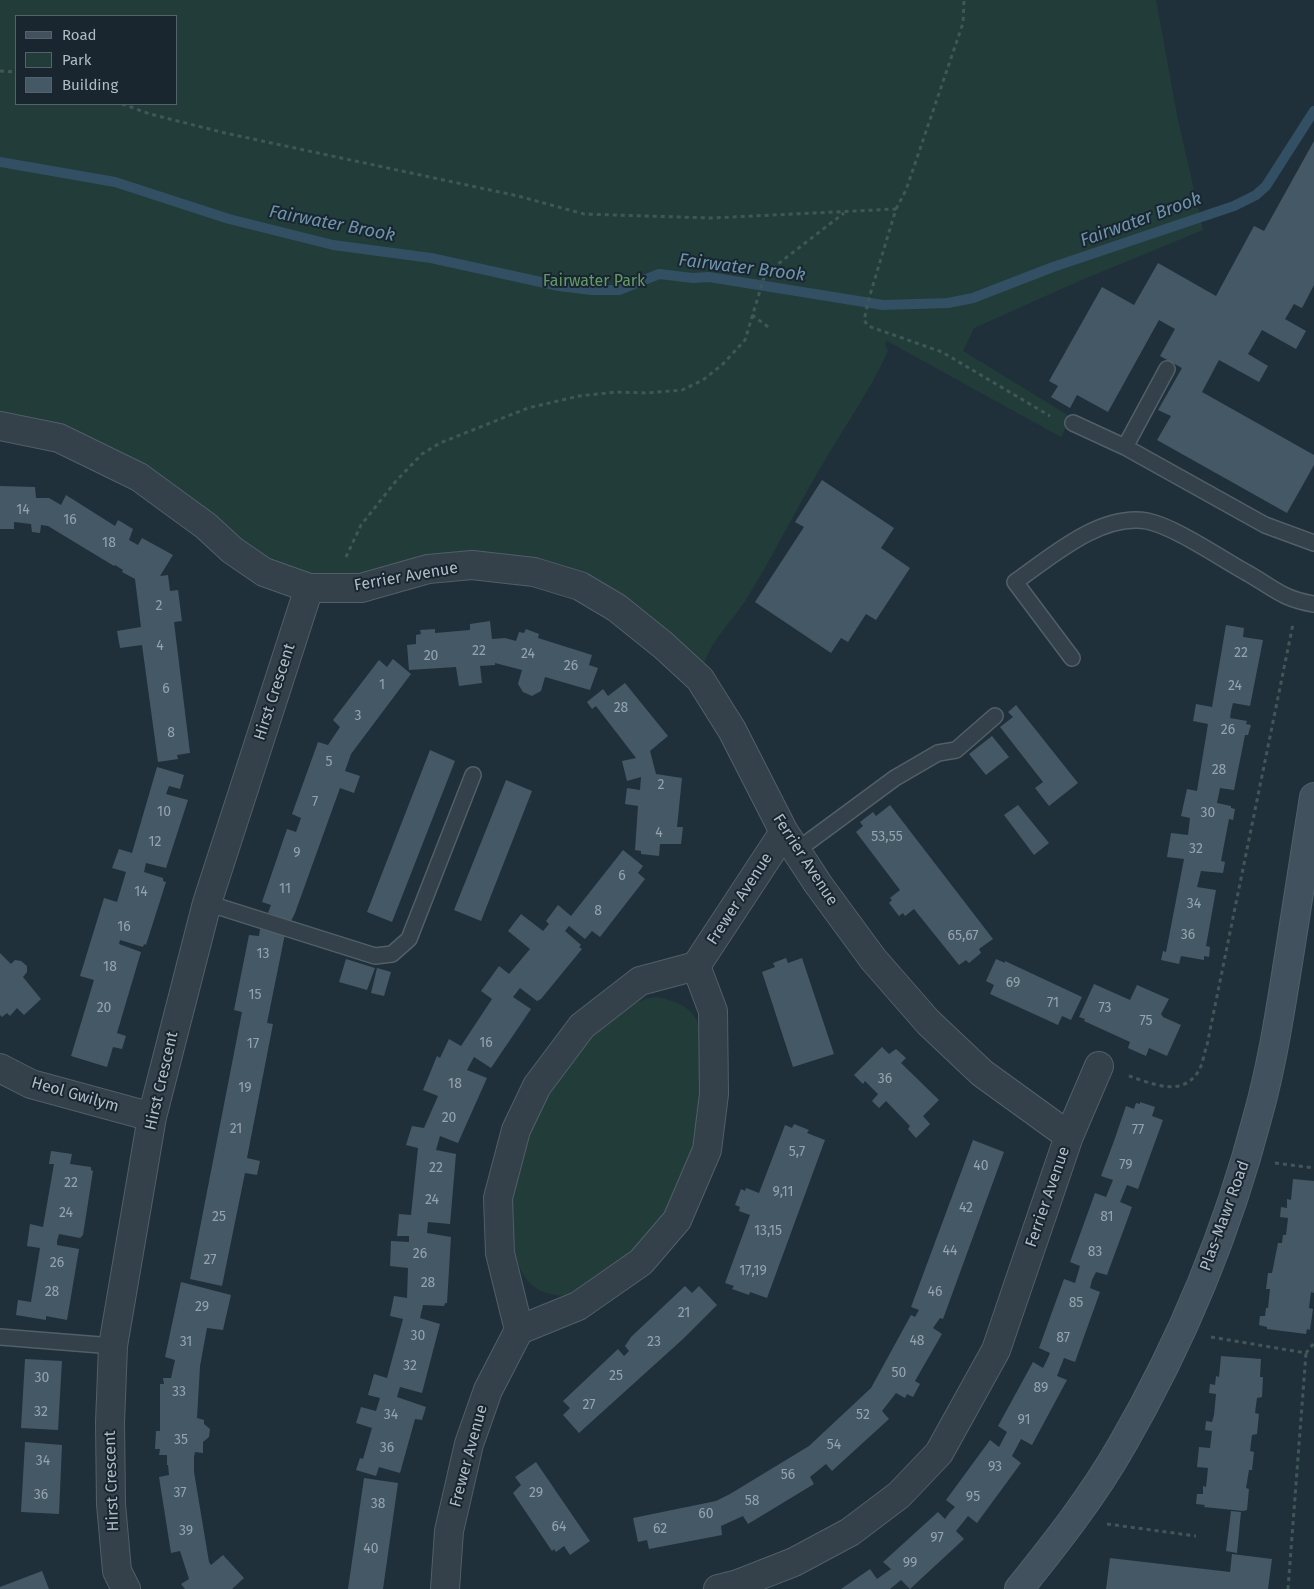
<!DOCTYPE html>
<style>
body{margin:0}
#map{position:relative;width:1314px;height:1589px;overflow:hidden;background:#20303b;font-family:"Fira Sans",sans-serif}
canvas{display:block}
.legend{position:absolute;left:15px;top:15px;width:162px;height:90px;box-sizing:border-box;background:#19262f;border:1px solid #55626c;margin:0;padding:6px 9px;list-style:none;font-size:15px;color:#aebcc7}
.legend li{display:flex;align-items:center;gap:10px;height:25px}
.legend b{width:25px;border:1px solid #55626c}
</style>
<div id="map">
<canvas width="1314" height="1589"></canvas>
<ul class="legend">
<li><b style="height:6px;background:#41515e"></b>Road</li>
<li><b style="height:14px;background:#223c3a"></b>Park</li>
<li><b style="height:14px;background:#455865"></b>Building</li>
</ul>
</div>
<script>
const ctx = document.querySelector('canvas').getContext('2d');
ctx.lineJoin = 'round';
function paint(path, color) {
  ctx.fillStyle = color;
  ctx.fill(path, 'evenodd');
}
function stroke(path, color, width, dash) {
  ctx.strokeStyle = color;
  ctx.lineWidth = width;
  ctx.lineCap = dash ? 'butt' : 'round';
  ctx.setLineDash(dash || []);
  ctx.stroke(path);
}
function label(font, color, halo, rows, align = 'center') {
  ctx.font = font + ' "Fira Sans",sans-serif';
  ctx.lineWidth = 4;
  ctx.setLineDash([]);
  ctx.textBaseline = 'middle';
  ctx.strokeStyle = halo;
  ctx.fillStyle = color;
  for (const [text, x, y, turn = 0] of rows) {
    ctx.save();
    ctx.translate(x, y);
    ctx.rotate((+turn || 0) * Math.PI / 180);
    ctx.textAlign = isNaN(turn) ? turn : align;
    if (halo) ctx.strokeText(text, 0, 0);
    ctx.fillText(text, 0, 0);
    ctx.restore();
  }
}
const green = new Path2D(`
 M0,0H1156L1177,115L1203,230L1084,279L974,328L963,351L1071,417L1061,437L887,341L885,344L888,351C872,386 851,417 831,450C801,498 777,550 747,598C728,628 706,643 700,679L663,645L534,572L309,588L139,477L0,426ZM16,16H176V104H16Z
 M655,997C671,1000 689,1004 697,1021C705,1040 702,1122 696,1144C691,1161 681,1177 674,1194C671,1203 668,1214 662,1222C651,1238 591,1291 573,1295C564,1297 555,1295 547,1293C524,1286 517,1265 514,1244C510,1216 512,1188 519,1160C533,1107 597,1005 655,997Z`);
const stream = new Path2D(`
 M0,162L115,182L229,219L333,245L431,258L559,286L591,290H619L659,274L693,278L709,277L883,305L948,303L973,298L1053,267L1234,206L1256,195L1266,186L1314,111`);
const building = new Path2D(`
 M1314,141V285L1302,308L1294,304L1285,319L1306,331L1296,349L1262,330L1248,354L1268,366L1259,382L1219,360L1202,392L1314,455V465L1287,513L1157,440L1171,416L1158,410L1182,368L1160,356L1175,329L1159,320L1108,412L1077,395L1070,408L1051,397L1058,386L1049,381L1102,287L1134,305L1158,263L1216,296L1254,226L1264,231Z
 M822,480L894,528L881,548L910,568L876,620L866,614L848,642L841,638L831,653L755,602L804,527L795,522Z
 M0,486L35,487L36,498H49L61,505L66,495L115,526L118,520L133,529L129,540L138,545L142,538L173,555L160,576L168,575L170,591L178,590L182,621L174,622L190,753L177,755L178,759L158,762L142,645L120,648L117,631L141,627L135,579L122,572L123,570L115,565L114,566L48,526L41,525L40,533L32,532L31,524L14,522V529H0Z
 M490,621L492,639L505,638L516,641L519,632L524,633L526,629L539,634L538,638L592,655L589,665L598,668L590,690L545,677L541,691L532,696L523,692L518,684L522,670L495,663V665L480,666L482,683L459,686L456,667L409,670L407,645L416,644V635L421,634L420,630L435,629V633L470,630V624Z
 M1226,625L1244,628L1243,637L1263,640L1250,706L1233,703L1231,711L1230,718L1247,721L1246,724L1251,725L1248,735H1245L1234,790L1220,788L1217,803L1231,806V808L1235,809L1233,820L1229,819L1221,861L1225,862L1223,873L1201,871L1197,887L1216,890L1206,946L1210,947L1209,957L1204,956V960L1181,956L1179,964L1161,960L1163,951L1166,952L1184,859L1167,857L1171,833L1188,835L1190,818L1181,816L1187,789L1197,791L1208,724L1193,721L1196,704L1212,707Z
 M393,659L411,674L351,754L345,771L360,776L354,793L340,788L295,913L291,921L268,913L271,905L262,902L287,829L296,832L301,818L292,814L318,742L328,745L340,727L333,720L379,660L387,667Z
 M625,683L668,736L650,751L656,774L682,778L677,827H683L681,844H660L659,856L641,854V851L635,850L638,806L625,804L627,788L640,790L641,777L627,781L622,761L636,758L596,706L592,709L587,702L603,689L608,696Z
 M1016,705L1078,783L1049,806L1035,788L1043,782L1000,727L1013,717L1008,712Z
 M992,736L1009,757L986,775L969,754Z
 M430,750L455,761L392,922L367,912Z
 M157,767L184,775L180,789L169,786L166,794L188,800L166,868L146,863L144,872L163,878V881L166,882L146,945L144,944L143,947L120,940L119,944L141,952L117,1033L126,1036L122,1049L113,1047L107,1067L71,1056L94,980L80,976L104,898L117,902L126,872L112,868L119,849L132,853Z
 M506,780L532,791L481,921L454,910Z
 M890,805L993,939L979,949L981,953L969,963L966,960L959,965L914,909L905,916L903,913L899,916L889,903L892,900L890,898L900,890L856,832L863,826L860,822L873,812L876,816Z
 M1018,805L1049,843L1034,855L1004,815Z
 M623,850L643,866L638,873L645,879L600,937L592,931L585,939L569,926L565,931L581,945L579,947L582,949L541,999L537,1001L520,988L513,997L531,1009L491,1068L474,1057L467,1070L487,1078L458,1143L440,1136L436,1150L456,1154L450,1224L428,1222L427,1233L451,1237L447,1303H445L444,1306L423,1305L420,1318L440,1324L422,1393L400,1387L397,1397L426,1407L422,1420L415,1419L400,1473L379,1467L376,1476L356,1470L360,1458L363,1459L372,1428L356,1423L361,1407L376,1411L380,1398L368,1395L374,1374L387,1378L403,1319L390,1316L394,1296L407,1298L408,1268L390,1266L391,1241L409,1242V1236H397L399,1214L411,1215L418,1148L406,1145L412,1126L424,1128L438,1096L423,1090L437,1056L440,1058L449,1039L461,1046L492,999L481,991L499,966L509,974L530,949L508,931L521,914L543,931L549,924L546,921L558,905L571,916Z
 M260,929L285,934L267,1023L273,1024L247,1158L260,1161L257,1175L245,1173L222,1286L190,1279L242,1012L234,1010L249,935L259,936Z
 M0,953L11,964L15,960L21,961L27,966V972L23,977L41,999L24,1015L17,1008L10,1016L7,1013L2,1017L0,1015Z
 M786,958L788,963L802,958L834,1054L793,1067L762,972L775,967L773,963Z
 M346,959L375,968L367,990L339,982Z
 M996,959L1005,963V961L1082,997L1071,1020L1062,1016L1058,1025L990,994L994,985L986,981Z
 M377,968L391,972L384,996L371,993Z
 M1094,984L1130,1000L1137,985L1169,999L1161,1014L1163,1017L1181,1025L1167,1056L1149,1048L1146,1056L1128,1048L1130,1042L1084,1021L1085,1019L1079,1017Z
 M882,1047L889,1054L896,1049L906,1058L901,1063L939,1100L923,1116L930,1124L916,1138L908,1129L910,1126L886,1101L879,1108L872,1101L878,1094L865,1081L863,1084L854,1075Z
 M1140,1102L1155,1107L1152,1116L1163,1120L1138,1189L1127,1185L1120,1202L1132,1207L1107,1275L1096,1272L1092,1280L1090,1288L1100,1292L1075,1362L1064,1358L1057,1376L1067,1380L1032,1445L1021,1439L1012,1456L1021,1463L977,1523L968,1516L956,1531L964,1539L910,1589L901,1580L890,1589H841L870,1569L877,1579L891,1569L883,1562L938,1512L945,1519L950,1512L955,1507L946,1500L990,1440L999,1447L1007,1432L998,1426L1033,1362L1043,1368L1047,1360L1050,1353L1039,1348L1064,1279L1075,1283L1080,1266L1070,1262L1095,1193L1106,1197L1113,1180L1101,1176L1114,1141L1126,1106L1134,1109L1136,1103L1140,1104Z
 M794,1124L809,1130L807,1133L825,1140L767,1298L750,1292L749,1295L732,1289L734,1286L725,1283L750,1215L739,1211L740,1207L735,1205L741,1189L745,1191L746,1188L759,1193L785,1125L792,1128Z
 M973,1140L1004,1152L943,1319L940,1318L933,1328L942,1334L915,1381L920,1384L913,1397L907,1394L905,1398L896,1393L882,1411L889,1419L832,1471L826,1464L810,1477L814,1484L748,1524L743,1516L721,1526L722,1535L649,1549L647,1540L638,1542L633,1518L716,1501L730,1494L809,1446L871,1388L911,1315L915,1317L919,1310L911,1307Z
 M51,1151L72,1154L70,1164L91,1167V1170L93,1171L83,1235L80,1238L59,1234L57,1241V1245L79,1249L67,1320L46,1316V1320L16,1315L18,1300L31,1302L40,1248L27,1246L30,1224L43,1227L54,1164H49Z
 M1293,1179L1314,1181V1293L1311,1292L1309,1308L1313,1309L1310,1330L1307,1329L1306,1334L1267,1329V1327L1259,1325L1260,1316H1265L1266,1308H1268L1270,1289H1266L1268,1273H1272L1278,1243H1282L1283,1235H1286L1288,1218L1280,1217L1281,1207L1287,1208V1199L1291,1200Z
 M181,1282L231,1295L223,1330L207,1328L200,1366L197,1418L204,1420V1424L210,1429L209,1437L203,1442V1453L195,1452L194,1457V1472L209,1562L211,1565L223,1555L244,1578L232,1589H185L181,1584L189,1579L180,1551L171,1553L159,1477L169,1475L168,1465H167V1455H159L160,1449H155L156,1431H160V1384H164L163,1378H171L175,1360L165,1357Z
 M685,1286L692,1293L699,1286L717,1305L683,1339L579,1433L563,1415L570,1408L563,1401L618,1349L624,1356L629,1351L625,1346L631,1337Z
 M1221,1356L1261,1359L1260,1377H1263L1262,1397L1257,1398L1255,1413L1259,1414L1257,1434L1252,1435L1250,1451L1254,1452L1252,1470H1249L1246,1488L1249,1489L1247,1510L1243,1511L1204,1507L1205,1505L1196,1504L1197,1494H1203V1486L1206,1487L1208,1468L1197,1467L1199,1447L1210,1448L1212,1431L1205,1430L1206,1421L1212,1422L1214,1415L1216,1394L1209,1393L1210,1384L1215,1385L1216,1376L1219,1377Z
 M25,1359L62,1361L58,1430L21,1428Z
 M25,1442L62,1445L59,1514L21,1512Z
 M536,1462L590,1541L570,1555L564,1546L556,1552L554,1549L552,1551L513,1493L521,1485L515,1477Z
 M364,1478L398,1483L383,1589H348Z
 M1231,1511L1241,1512L1237,1553L1226,1551Z
 M1232,1554L1272,1559L1268,1589H1106L1110,1558L1230,1572Z
 M42,1571L49,1589H0V1587Z`);
const path = new Path2D(`
 M0,71L16,72
 M122,104L150,114L225,133L518,196L584,214L712,218L896,209L870,295L864,320L868,326L942,352L1050,416
 M896,209L906,190L963,23L964,0
 M752,315L771,329
 M346,557L361,525L396,481L422,454L440,443L528,408L579,396L617,392L646,393L682,390L703,380L723,364L745,340L765,274L844,213
 M1129,1076C1151,1083 1181,1098 1198,1072C1203,1064 1204,1053 1207,1045L1293,624
 M1275,1163L1314,1168
 M1211,1337L1306,1353L1314,1343
 M1107,1524L1196,1536
 M1288,1589L1306,1353`);
const lane = new Path2D(`
 M1073,423L1125,447L1265,525L1314,543
 M1125,447L1167,369
 M1072,658L1015,582C1051,557 1100,513 1147,521C1174,526 1223,560 1249,574C1275,589 1283,599 1314,604
 M796,851L895,778L938,753L956,750L995,716
 M207,903L375,956L392,954L409,939L473,775
 M0,1337L113,1346`);
const street = new Path2D(`
 M0,426L59,438L139,477L206,526L232,550L264,572L309,588H361L428,569L472,565L534,572L580,586L617,608L663,645L700,679L732,730L784,832L818,884L873,959L928,1022L982,1073L1069,1136L996,1350L939,1453L899,1495L850,1532L794,1562L738,1584L718,1589
 M0,1068L31,1084L152,1117
 M1069,1136L1099,1066
 M519,1330L500,1253L498,1198L516,1130L537,1086L582,1026L640,981L696,966L784,832
 M126,1589L117,1571L111,1504L110,1423L113,1346L152,1117L207,903L309,588
 M445,1589L449,1531L469,1444L488,1390L519,1330L578,1306L641,1262L677,1220L707,1150L714,1094L713,1011L696,966`);
const secondary = new Path2D(`
 M1019,1589C1056,1543 1093,1496 1122,1445C1181,1343 1228,1230 1258,1115C1273,1061 1281,1006 1290,950C1298,899 1306,848 1314,797`);
const numberNames = [
 ["14",23,510],
 ["16",70,520],
 ["18",109,543],
 ["2",159,606],
 ["4",160,646],
 ["22",479,651],
 ["22",1241,653],
 ["24",528,654],
 ["20",431,656],
 ["26",571,666],
 ["1",382,685],
 ["24",1235,686],
 ["6",166,689],
 ["28",621,708],
 ["3",358,716],
 ["26",1228,730],
 ["8",171,733],
 ["5",329,762],
 ["28",1219,770],
 ["2",661,785],
 ["7",315,802],
 ["10",164,812],
 ["30",1208,813],
 ["4",659,833],
 ["53,55",887,837],
 ["12",155,842],
 ["32",1196,849],
 ["9",297,853],
 ["6",622,876],
 ["11",285,889],
 ["14",141,892],
 ["34",1194,904],
 ["8",598,911],
 ["16",124,927],
 ["36",1188,935],
 ["65,67",963,936],
 ["13",263,954],
 ["18",110,967],
 ["69",1013,983],
 ["15",255,995],
 ["71",1053,1003],
 ["20",104,1008],
 ["73",1105,1008],
 ["75",1146,1021],
 ["16",486,1043],
 ["17",253,1044],
 ["36",885,1079],
 ["18",455,1084],
 ["19",245,1088],
 ["20",449,1118],
 ["21",236,1129],
 ["77",1138,1130],
 ["5,7",797,1152],
 ["79",1126,1165],
 ["40",981,1166],
 ["22",436,1168],
 ["22",71,1183],
 ["9,11",783,1192],
 ["24",432,1200],
 ["42",966,1208],
 ["24",66,1213],
 ["25",219,1217],
 ["81",1107,1217],
 ["13,15",768,1231],
 ["44",950,1251],
 ["83",1095,1252],
 ["26",420,1254],
 ["27",210,1260],
 ["26",57,1263],
 ["17,19",753,1271],
 ["28",428,1283],
 ["28",52,1292],
 ["46",935,1292],
 ["85",1076,1303],
 ["29",202,1307],
 ["21",684,1313],
 ["30",418,1336],
 ["87",1063,1338],
 ["48",917,1341],
 ["31",186,1342],
 ["23",654,1342],
 ["32",410,1366],
 ["50",899,1373],
 ["25",616,1376],
 ["30",42,1378],
 ["89",1041,1388],
 ["33",179,1392],
 ["27",589,1405],
 ["32",41,1412],
 ["34",391,1415],
 ["52",863,1415],
 ["91",1024,1420],
 ["35",181,1440],
 ["54",834,1445],
 ["36",387,1448],
 ["34",43,1461],
 ["93",995,1467],
 ["56",788,1475],
 ["37",180,1493],
 ["29",536,1493],
 ["36",41,1495],
 ["95",973,1497],
 ["58",752,1501],
 ["38",378,1504],
 ["60",706,1514],
 ["64",559,1527],
 ["62",660,1529],
 ["39",186,1531],
 ["97",937,1538],
 ["40",371,1549],
 ["99",910,1563]
];
const parkNames = [
 ["Fairwater Park",594,282]
];
const streetNames = [
 ["Ferrier Avenue",406,577,-10],
 ["Hirst Crescent",275,692,-72],
 ["Ferrier Avenue",805,860,57],
 ["Frewer Avenue",740,899,-57],
 ["Hirst Crescent",162,1081,-77],
 ["Heol Gwilym",75,1095,16],
 ["Ferrier Avenue",1048,1197,-71],
 ["Plas-Mawr Road",1225,1216,-70],
 ["Frewer Avenue",469,1456,-75],
 ["Hirst Crescent",112,1481,-92]
];
const waterNames = [
 ["Fairwater Brook",1141,220,-20],
 ["Fairwater Brook",332,224,11],
 ["Fairwater Brook",742,268,7]
];
paint(green, '#223c3a');
stroke(stream, '#324f64', 10);
paint(building, '#455865');
stroke(lane, '#515f68', 18);
stroke(street, '#515f68', 30);
stroke(secondary, '#515f68', 30);
stroke(path, '#3f5857', 3, [4, 4]);
stroke(lane, '#34414b', 15);
stroke(street, '#34414b', 28);
stroke(secondary, '#41515e', 28);
label('14px', '#94a3ae', null, numberNames);
label('16px', '#649a67', '#19262f', parkNames);
label('16px', '#aebcc7', '#19262f', streetNames);
label('italic 18px', '#6d93ad', '#19262f', waterNames);
</script>
